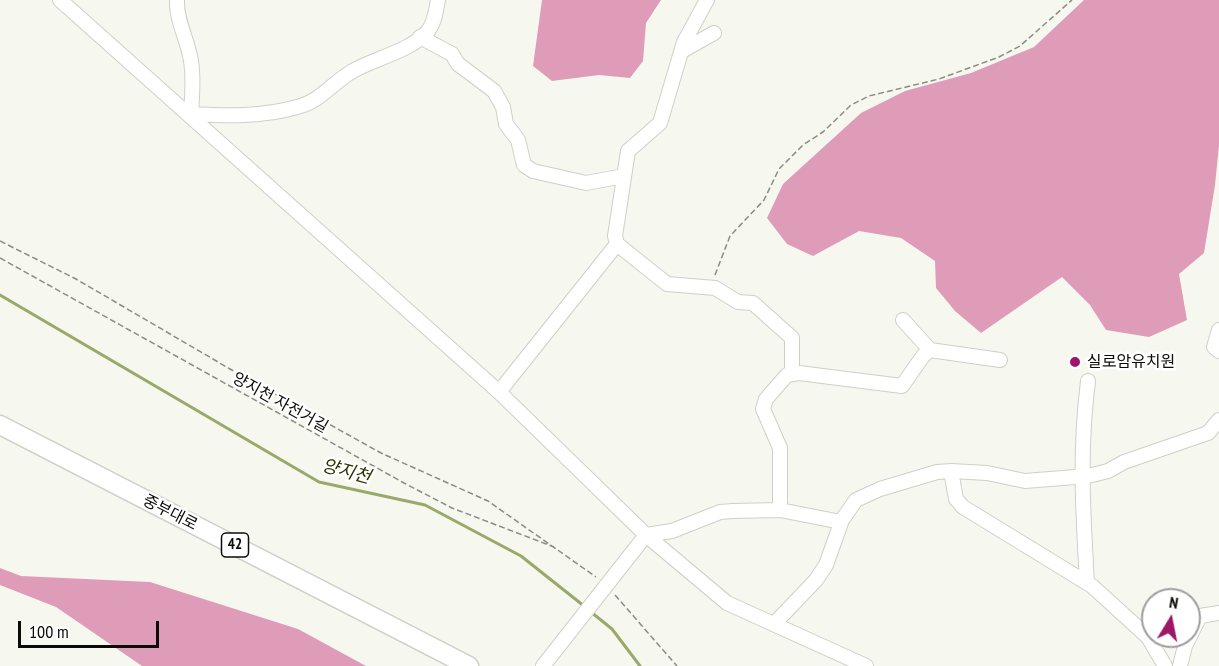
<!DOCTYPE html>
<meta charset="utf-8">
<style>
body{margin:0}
#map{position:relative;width:1219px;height:666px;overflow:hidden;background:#f6f8f0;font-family:"PT Sans Narrow",sans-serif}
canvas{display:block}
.north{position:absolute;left:1141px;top:588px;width:60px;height:60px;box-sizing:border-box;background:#fff;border:2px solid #9d9e9d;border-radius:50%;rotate:10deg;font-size:16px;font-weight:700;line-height:24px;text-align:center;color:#0b0c09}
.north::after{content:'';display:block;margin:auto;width:21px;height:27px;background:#9e1766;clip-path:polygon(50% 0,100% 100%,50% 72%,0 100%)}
.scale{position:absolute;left:18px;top:621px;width:141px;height:27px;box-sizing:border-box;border:3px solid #0b0c09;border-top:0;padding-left:8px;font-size:18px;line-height:21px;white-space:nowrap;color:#0b0c09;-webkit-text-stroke:4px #fff;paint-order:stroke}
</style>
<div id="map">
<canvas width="1219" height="666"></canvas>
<div class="north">N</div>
<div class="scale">100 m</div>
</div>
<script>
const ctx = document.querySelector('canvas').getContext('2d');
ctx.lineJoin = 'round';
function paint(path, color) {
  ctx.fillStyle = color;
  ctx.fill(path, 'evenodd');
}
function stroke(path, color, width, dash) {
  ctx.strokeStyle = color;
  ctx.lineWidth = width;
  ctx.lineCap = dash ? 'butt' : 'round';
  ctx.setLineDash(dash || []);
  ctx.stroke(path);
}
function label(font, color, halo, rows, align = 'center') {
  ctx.font = font + ' "PT Sans Narrow","Noto Sans KR",sans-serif';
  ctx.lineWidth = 5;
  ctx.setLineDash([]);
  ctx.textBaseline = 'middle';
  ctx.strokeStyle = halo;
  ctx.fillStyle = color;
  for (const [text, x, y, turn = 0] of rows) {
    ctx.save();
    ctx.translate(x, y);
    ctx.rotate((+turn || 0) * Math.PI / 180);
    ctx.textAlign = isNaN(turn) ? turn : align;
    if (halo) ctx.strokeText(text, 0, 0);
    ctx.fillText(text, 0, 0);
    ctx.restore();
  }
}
const forest = new Path2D(`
 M542,0H661L646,23L643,61L630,78L599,75L552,81L533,66Z
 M1084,0H1219V145L1215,185L1204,253L1179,274L1187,320L1149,337L1106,330L1090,305L1062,277L981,333L955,311L936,288L935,261L901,238L859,231L813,256L787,244L767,218L783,184L861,113L905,91L971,73L1034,47Z
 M0,568L21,576L150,582L298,629L366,666H142L56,607L0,585Z`);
const stream = new Path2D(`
 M0,295L319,482L425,505L521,556L584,606
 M591,612L612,629L640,666`);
const path = new Path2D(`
 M0,241L76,279L230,369L381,453L488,501L596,577
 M0,258L404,483L452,508L554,547
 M715,275L730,236L764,200L779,169L803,145L823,132L851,105L869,96L939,79L999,57L1020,46L1072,0
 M615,595L677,666`);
const minor = new Path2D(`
 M60,0L499,392L646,535L543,666
 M177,0C176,21 188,40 191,61C194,79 192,97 191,114C227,116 262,117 297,107C319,102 333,83 351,72C374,58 410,52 428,31C435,22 436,10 438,0
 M707,0L684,42L660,123L628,151L615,236L617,244L667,284L715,288L738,302L753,303L792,338V374
 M420,37L452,54L458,64L494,91L503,107L506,124L518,140L524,165L533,171L586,183L624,176
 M682,51L714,33
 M903,320L930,350
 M1219,330L1214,347L1219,351
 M499,392L617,244
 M951,471L956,499L963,507L1092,586L1148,637L1165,666
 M780,510V448L763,409L766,399L787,375L799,373L902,386L923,356L930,350L1000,360
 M646,535L727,603L866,666
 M646,535L672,531L720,512L733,511L780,510L841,522
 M1087,583C1083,511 1079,453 1088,381
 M774,624L816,580L826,565L842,520L856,500L880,489L937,472L951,471L987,473L1025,481L1088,476L1108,471L1124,462L1208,433L1219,420
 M1180,666L1185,646L1200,616L1219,613`);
const major = new Path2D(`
 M0,425L469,666`);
const markers = [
 [1075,362,6,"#9e1766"]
];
const shields = [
 [235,545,27]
];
const shieldNames = [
 ["42",235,545]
];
const poiNames = [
 ["실로암유치원",1087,362]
];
const streetNames = [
 ["양지천 자전거길",280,403,29],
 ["중부대로",170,513,27]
];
const waterNames = [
 ["양지천",346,472,15]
];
paint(forest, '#de9cb9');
stroke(stream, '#98a96a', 3);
stroke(minor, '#ced0c8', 16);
stroke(major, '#ced0c8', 21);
stroke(path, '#8a8c86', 1.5, [6, 3]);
stroke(minor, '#fff', 14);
stroke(major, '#fff', 18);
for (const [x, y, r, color] of markers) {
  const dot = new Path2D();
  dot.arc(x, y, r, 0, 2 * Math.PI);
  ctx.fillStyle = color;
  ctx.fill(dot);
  stroke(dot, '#fff', 2);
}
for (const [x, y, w] of shields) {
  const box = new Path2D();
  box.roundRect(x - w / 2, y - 12, w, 24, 4.5);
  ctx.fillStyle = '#fff';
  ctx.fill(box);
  stroke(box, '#0b0c09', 1.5);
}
label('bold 15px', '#0b0c09', null, shieldNames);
label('16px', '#0b0c09', '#fff', poiNames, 'left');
label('16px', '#0b0c09', '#fff', streetNames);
label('italic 18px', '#2a3403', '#fff', waterNames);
</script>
